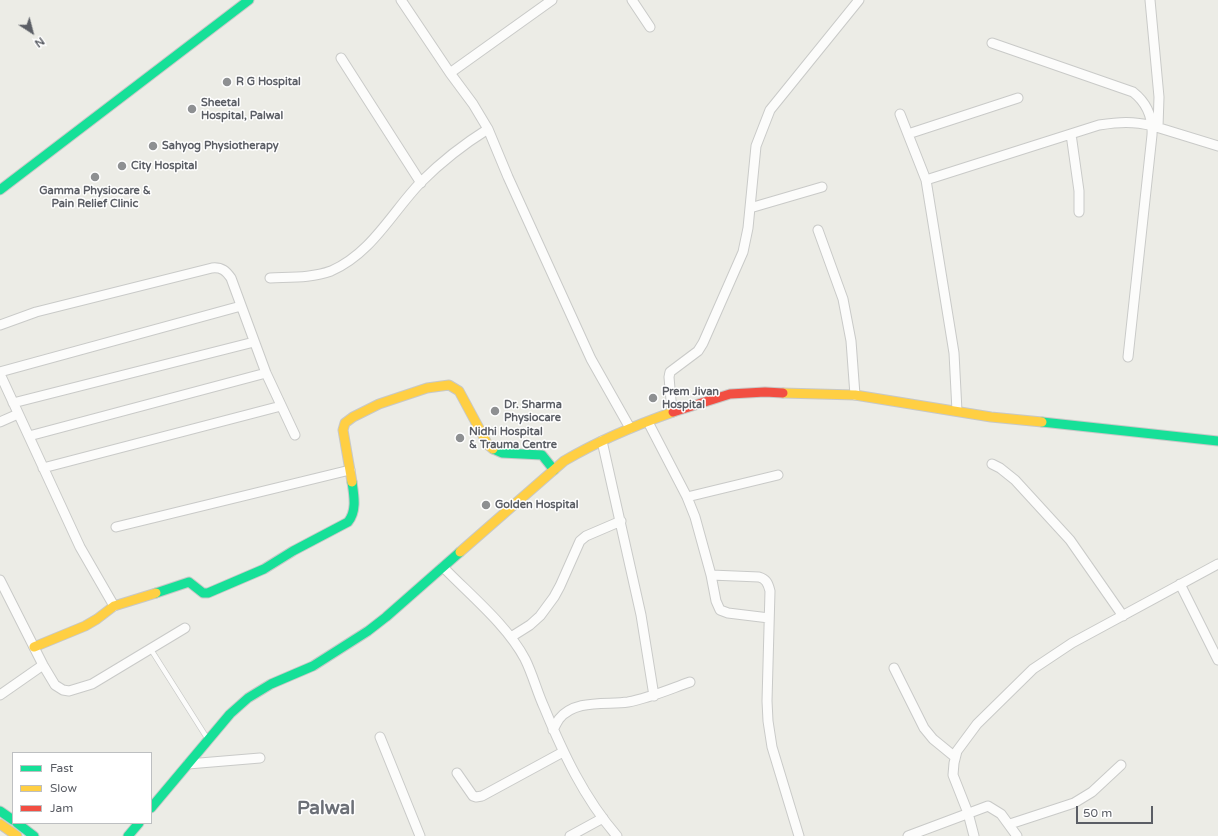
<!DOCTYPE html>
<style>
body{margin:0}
#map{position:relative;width:1218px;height:836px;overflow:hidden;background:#ecece6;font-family:"Varela Round",sans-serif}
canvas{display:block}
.legend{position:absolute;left:12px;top:752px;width:140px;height:72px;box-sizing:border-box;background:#fff;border:1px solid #bdbfc1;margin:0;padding:5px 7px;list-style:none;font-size:12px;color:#5b5e65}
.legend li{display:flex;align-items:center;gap:8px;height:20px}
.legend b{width:20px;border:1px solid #bdbfc1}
.north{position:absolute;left:12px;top:12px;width:40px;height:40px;-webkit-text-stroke:3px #fff;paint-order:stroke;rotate:144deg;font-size:11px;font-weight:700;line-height:16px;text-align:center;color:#5b5e65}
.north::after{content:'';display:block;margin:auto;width:14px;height:18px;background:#5b5e65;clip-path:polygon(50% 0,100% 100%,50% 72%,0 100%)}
.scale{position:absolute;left:1076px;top:806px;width:77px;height:18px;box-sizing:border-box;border:2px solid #5b5e65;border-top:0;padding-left:5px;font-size:12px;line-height:14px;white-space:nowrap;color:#5b5e65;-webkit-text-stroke:3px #fff;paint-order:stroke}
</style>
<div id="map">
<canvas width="1218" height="836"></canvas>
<ul class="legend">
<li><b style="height:5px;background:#16e098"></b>Fast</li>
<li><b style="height:5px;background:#ffcf43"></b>Slow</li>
<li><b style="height:5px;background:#f24e42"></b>Jam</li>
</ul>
<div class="north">N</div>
<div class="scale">50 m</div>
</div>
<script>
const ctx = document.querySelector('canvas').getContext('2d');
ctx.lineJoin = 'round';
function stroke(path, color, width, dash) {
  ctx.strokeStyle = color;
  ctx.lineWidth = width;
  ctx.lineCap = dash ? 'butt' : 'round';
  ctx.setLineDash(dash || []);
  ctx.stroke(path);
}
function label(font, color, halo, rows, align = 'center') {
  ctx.font = font + ' "Varela Round",sans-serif';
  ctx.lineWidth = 3;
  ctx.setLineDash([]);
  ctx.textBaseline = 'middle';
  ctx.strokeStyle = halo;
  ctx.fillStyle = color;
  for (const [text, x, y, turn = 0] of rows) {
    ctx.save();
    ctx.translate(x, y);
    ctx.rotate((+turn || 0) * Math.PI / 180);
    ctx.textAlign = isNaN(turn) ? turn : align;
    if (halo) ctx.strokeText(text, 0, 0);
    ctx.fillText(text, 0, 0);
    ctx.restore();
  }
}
const lane = new Path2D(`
 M150,648L207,738`);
const street = new Path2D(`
 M401,0L450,73L473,104L488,129L508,177L591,359L630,428
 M632,0L650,27
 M1150,0L1159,97L1158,127
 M992,43L1133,92C1147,103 1153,117 1152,135L1128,357
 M341,58L421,183
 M450,73L552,0
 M900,114L926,180L954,353L957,411
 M908,134L1018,98
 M1071,134L1079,191V212
 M926,180L1099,125C1119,122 1133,121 1153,126L1218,146
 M750,208L822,187
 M818,230L843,299L851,341L855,395
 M270,278C290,277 312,278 331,271C372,253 392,212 421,182C441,162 464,144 488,129
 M0,325L36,312L212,268C222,267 226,271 231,278L266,373L295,435
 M0,372L241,306
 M0,374L80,547L114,606
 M13,403L254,342
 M672,412L669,377L670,372L698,351L703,343L743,252L748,228L756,146L770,110L859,0
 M0,422L18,414
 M648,422L687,497L695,517L711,575L759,577C766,579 768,583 770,591L767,701L768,721L772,747L799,836
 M29,436L266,373
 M602,441L641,615L654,696
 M992,464L1000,468L1015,480L1070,540L1123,616
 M43,468L281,406
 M687,497L778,475
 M116,527L350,470
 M443,567C470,595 507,625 525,659C533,675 537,692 544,707C563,753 584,798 617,836
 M711,575L716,601L720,610L728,613L769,618
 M0,580L43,665L55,685L63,690L69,691L92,684L185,628
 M1180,584L1218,660
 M511,637L530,625L540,616L554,597L560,586L580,541L586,536L621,521
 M894,668L924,728L933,739L955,757
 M0,695L43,665
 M553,730C555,726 557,722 559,719C575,699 606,705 628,702C650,698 670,689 690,682
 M380,737L420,836
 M188,764L260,758
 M457,773L473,796L476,797L482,796L563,752
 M1010,824L1074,803L1092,792L1121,765
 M570,836L603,818
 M908,836L988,806L1001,814L1017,836
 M974,836L968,813L953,775L954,763L957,751L977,724L1033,669L1072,643L1218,564`);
const fast = new Path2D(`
 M0,190L249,0
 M1042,422L1218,441
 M493,449L502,453L542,455L554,470
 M156,593L189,582L203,593H208L264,569L293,551L348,522C357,511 354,496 352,482
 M151,808L230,714L248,698L271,684L313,666L368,631L386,617L460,552
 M0,811L13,820
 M17,823L34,836
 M128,836L139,823`);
const slow = new Path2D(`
 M783,393L855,395L991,417L1042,422
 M352,482L343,430L345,423L353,417L379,404L427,388L449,385L459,391L488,445L493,449
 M460,552L564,461C598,441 636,425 673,412
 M34,647L85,626L97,619L114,606L156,593
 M0,824L17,836`);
const jam = new Path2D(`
 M673,412L730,394L765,392L783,393`);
const markers = [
 [227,82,5,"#8e9092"],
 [192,109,5,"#8e9092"],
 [153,146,5,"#8e9092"],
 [122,166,5,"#8e9092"],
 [95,177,5,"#8e9092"],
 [653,398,5,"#8e9092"],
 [495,411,5,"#8e9092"],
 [460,438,5,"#8e9092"],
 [486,505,5,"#8e9092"]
];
const poiNames = [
 ["R G Hospital",236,82],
 ["Sheetal",201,103],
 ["Hospital, Palwal",201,116],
 ["Sahyog Physiotherapy",162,146],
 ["City Hospital",131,166],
 ["Gamma Physiocare &",95,191,"center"],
 ["Pain Relief Clinic",95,204,"center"],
 ["Prem Jivan",662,392],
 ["Hospital",662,405],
 ["Dr. Sharma",504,405],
 ["Physiocare",504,418],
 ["Nidhi Hospital",469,432],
 ["& Trauma Centre",469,445],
 ["Golden Hospital",495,505]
];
const townNames = [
 ["Palwal",326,809]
];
stroke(lane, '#c9cac8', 6);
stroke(street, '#c9cac8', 11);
stroke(fast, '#c7c8c7', 11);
stroke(slow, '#c7c8c7', 11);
stroke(jam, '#c7c8c7', 11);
stroke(lane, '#fcfcfb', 4.5);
stroke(street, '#fcfcfb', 9);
stroke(fast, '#16e098', 9);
stroke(slow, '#ffcf43', 9);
stroke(jam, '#f24e42', 9);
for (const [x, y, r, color] of markers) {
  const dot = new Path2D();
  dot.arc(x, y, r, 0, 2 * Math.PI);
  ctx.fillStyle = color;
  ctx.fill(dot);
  stroke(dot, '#fff', 1.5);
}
label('bold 11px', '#5b5e65', '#fff', poiNames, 'left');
label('bold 19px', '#6c7077', '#fff', townNames);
</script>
